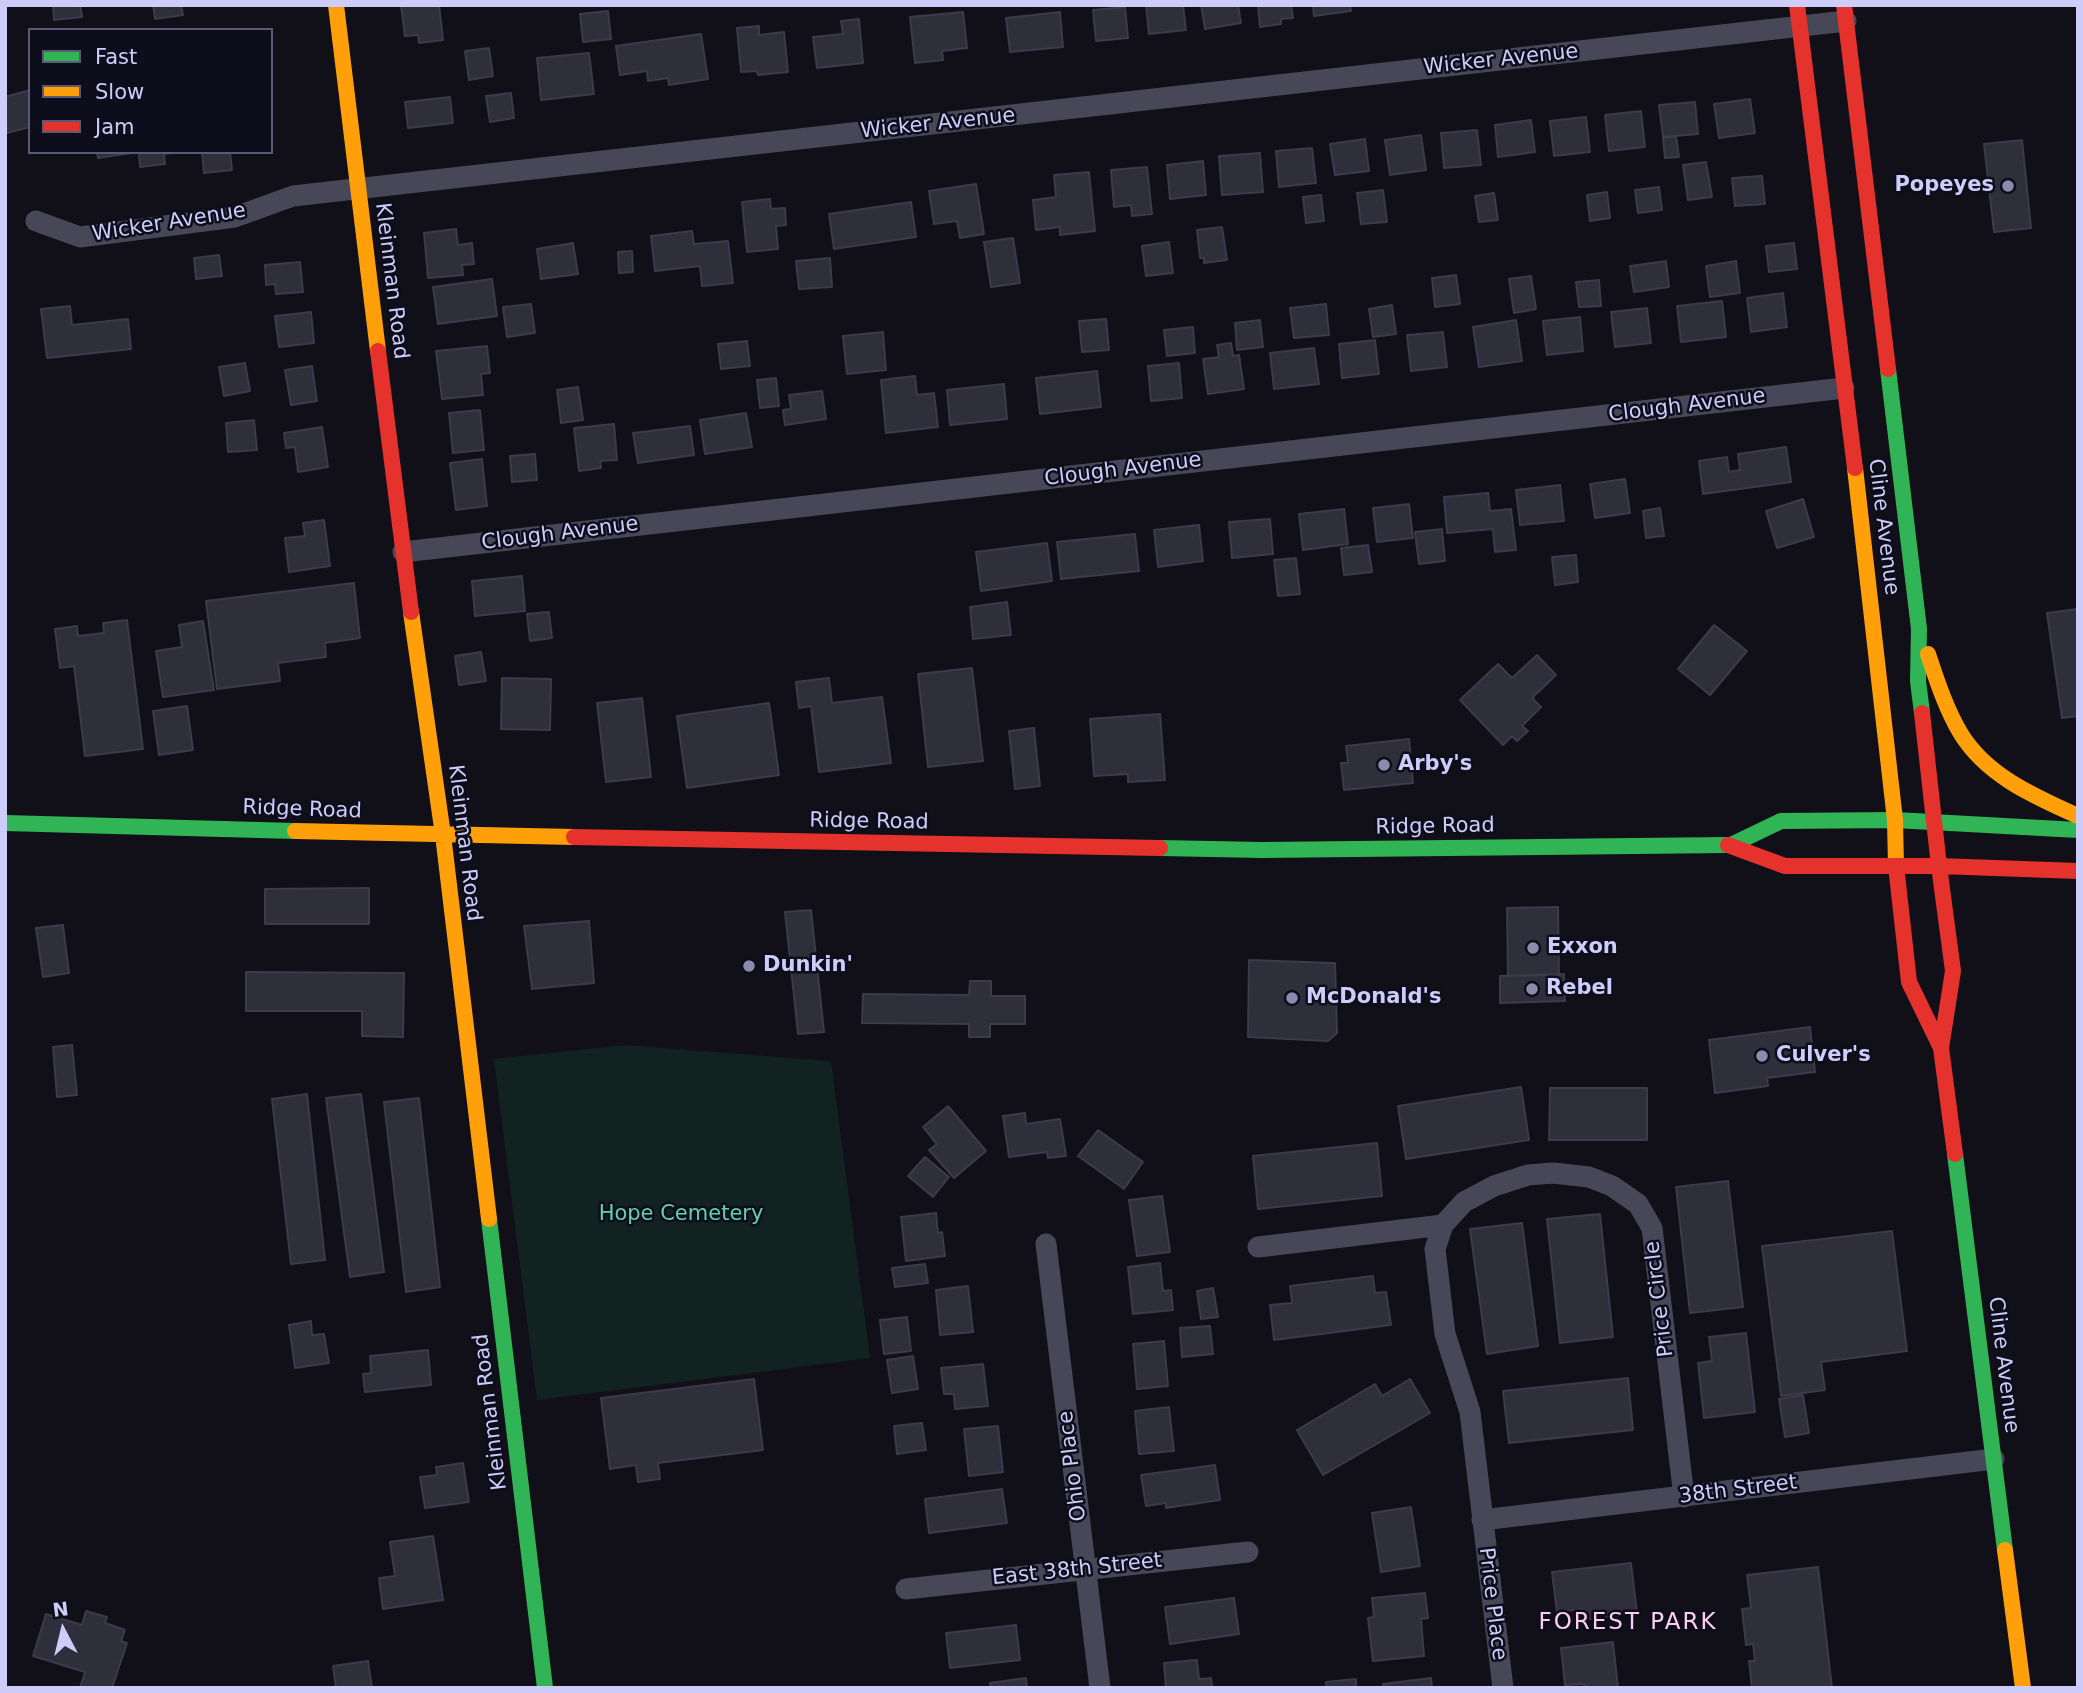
<!DOCTYPE html>
<style>
body{margin:0}
#map{position:relative;width:2083px;height:1693px;overflow:hidden;background:#111018;font-family:"DejaVu Sans",sans-serif}
canvas{display:block}
.frame{position:absolute;inset:0;border:7px solid #cecdfa;pointer-events:none}
.legend{position:absolute;left:28px;top:28px;width:245px;height:126px;box-sizing:border-box;background:#0e0d1c;border:2px solid #5b5a75;margin:0;padding:9px 12px;list-style:none;font-size:21px;color:#cecdfa}
.legend li{display:flex;align-items:center;gap:14px;height:35px}
.legend b{width:35px;border:2px solid #5b5a75}
.north{position:absolute;left:28px;top:1595px;width:70px;height:70px;-webkit-text-stroke:5px #0e0d1c;paint-order:stroke;rotate:353deg;font-size:19px;font-weight:700;line-height:28px;text-align:center;color:#cecdfa}
.north::after{content:'';display:block;margin:auto;width:24px;height:32px;background:#cecdfa;clip-path:polygon(50% 0,100% 100%,50% 72%,0 100%)}
</style>
<div id="map">
<canvas width="2083" height="1693"></canvas>
<div class="frame"></div>
<ul class="legend">
<li><b style="height:9px;background:#30b455"></b>Fast</li>
<li><b style="height:9px;background:#ff9f0a"></b>Slow</li>
<li><b style="height:9px;background:#e5322d"></b>Jam</li>
</ul>
<div class="north">N</div>
</div>
<script>
const ctx = document.querySelector('canvas').getContext('2d');
ctx.lineJoin = 'round';
function paint(path, color) {
  ctx.fillStyle = color;
  ctx.fill(path, 'evenodd');
}
function stroke(path, color, width, dash) {
  ctx.strokeStyle = color;
  ctx.lineWidth = width;
  ctx.lineCap = dash ? 'butt' : 'round';
  ctx.setLineDash(dash || []);
  ctx.stroke(path);
}
function label(font, color, halo, rows, align = 'center') {
  ctx.font = font + ' "DejaVu Sans",sans-serif';
  ctx.lineWidth = 5;
  ctx.setLineDash([]);
  ctx.textBaseline = 'middle';
  ctx.strokeStyle = halo;
  ctx.fillStyle = color;
  for (const [text, x, y, turn = 0] of rows) {
    ctx.save();
    ctx.translate(x, y);
    ctx.rotate((+turn || 0) * Math.PI / 180);
    ctx.textAlign = isNaN(turn) ? turn : align;
    if (halo) ctx.strokeText(text, 0, 0);
    ctx.fillText(text, 0, 0);
    ctx.restore();
  }
}
const green = new Path2D(`
 M625,1045L831,1061L870,1358L537,1400L494,1059Z`);
const building = new Path2D(`
 M53,5H80L82,17L54,20Z
 M153,5H181L183,15L155,19Z
 M401,5H439L443,40L419,43L418,35L405,36Z
 M1146,5H1183L1186,30L1149,34Z
 M1201,5H1238L1241,23L1205,29Z
 M1258,5H1291L1293,18L1281,19V24L1260,27Z
 M1313,5H1350L1351,11L1314,16Z
 M1125,7L1128,38L1096,41L1093,10Z
 M608,11L611,39L583,42L580,14Z
 M963,12L967,48L942,51L943,60L915,63L910,17Z
 M1060,12L1063,47L1010,52L1006,18Z
 M859,19L863,63L817,68L813,37L843,34L841,21Z
 M759,26V35L784,32L788,72L758,75L757,71L741,72L737,28Z
 M701,34L708,79L669,85L668,78L648,81L647,71L620,75L616,46Z
 M489,48L493,76L469,80L465,51Z
 M589,53L594,94L541,100L537,58Z
 M30,90V127L7,133L5,97Z
 M511,93L514,118L490,122L486,96Z
 M450,97L453,123L408,128L405,102Z
 M1750,99L1755,133L1719,138L1714,104Z
 M1695,102L1698,134L1663,137L1659,105Z
 M1641,111L1645,147L1609,151L1605,115Z
 M1586,117L1590,152L1554,156L1550,121Z
 M1531,120L1535,152L1498,157L1495,125Z
 M1477,130L1481,165L1444,168L1441,133Z
 M1421,135L1426,170L1390,175L1385,140Z
 M1676,136L1679,157L1665,158L1663,138Z
 M1365,139L1369,171L1335,175L1330,144Z
 M2022,140L2031,228L1994,232L1984,144Z
 M1312,148L1316,183L1279,187L1276,151Z
 M97,152H132V153L98,158Z
 M139,152H180L164,154L165,164L140,167Z
 M202,152H230L232,170L204,173Z
 M1260,153L1263,192L1222,195L1219,156Z
 M1203,161L1206,195L1170,199L1167,165Z
 M1706,162L1712,197L1688,200L1683,165Z
 M1147,167L1152,214L1132,216L1131,205L1114,207L1111,170Z
 M1089,172L1095,231L1060,235V227L1036,230L1033,200L1056,197L1054,175Z
 M1762,176L1765,204L1735,206L1732,178Z
 M976,184L984,234L960,238L957,221L934,224L929,191Z
 M1659,187L1662,210L1638,213L1635,190Z
 M1383,190L1387,222L1361,224L1357,193Z
 M1607,192L1610,218L1590,221L1587,195Z
 M1494,193L1498,220L1479,222L1475,196Z
 M1321,195L1324,221L1306,223L1303,197Z
 M770,199L771,209L785,208L786,225L776,226L778,249L747,252L742,202Z
 M911,202L916,237L834,249L829,214Z
 M1222,227L1227,260L1204,263V258H1200L1197,230Z
 M456,229L458,245L472,243L474,264L462,265L463,275L428,278L424,233Z
 M692,231L694,244L728,241L733,283L702,286L700,266L655,271L651,236Z
 M1013,238L1020,283L991,287L984,242Z
 M1169,242L1173,273L1146,276L1142,246Z
 M573,243L578,274L541,279L537,249Z
 M1794,243L1797,269L1769,272L1766,246Z
 M632,251L633,272L619,273L618,252Z
 M219,255L222,276L196,279L194,258Z
 M830,258L832,287L799,289L796,261Z
 M1666,261L1669,287L1634,292L1630,266Z
 M1736,261L1740,293L1710,297L1706,266Z
 M300,262L303,292L276,294L275,284L266,285L265,265Z
 M1456,275L1460,304L1435,307L1432,278Z
 M1531,276L1536,309L1514,313L1509,279Z
 M492,279L497,316L438,324L433,287Z
 M1599,280L1601,306L1579,307L1576,282Z
 M1783,293L1787,327L1751,332L1747,298Z
 M1722,301L1726,337L1681,342L1677,306Z
 M531,304L535,333L507,337L503,307Z
 M1326,304L1329,335L1294,338L1290,308Z
 M1392,305L1396,334L1373,337L1369,309Z
 M70,306L72,325L128,319L131,349L47,358L41,309Z
 M1647,308L1651,343L1615,347L1611,312Z
 M311,312L314,343L279,347L275,316Z
 M1580,317L1583,351L1547,355L1543,321Z
 M1106,319L1109,350L1082,352L1079,321Z
 M1260,320L1263,347L1237,350L1235,323Z
 M1516,320L1522,361L1479,367L1473,327Z
 M1193,327L1195,353L1167,356L1164,330Z
 M883,332L886,370L847,374L843,336Z
 M1443,332L1447,367L1411,371L1407,335Z
 M1375,340L1379,374L1342,378L1339,344Z
 M747,341L750,366L721,369L718,344Z
 M1231,343L1233,356L1239,355L1244,389L1208,394L1203,359L1219,357L1217,345Z
 M487,346L490,373L481,374L483,395L442,399L436,351Z
 M1314,348L1319,384L1274,389L1270,353Z
 M245,363L250,391L224,396L219,367Z
 M1179,363L1182,398L1151,401L1148,366Z
 M312,366L317,401L291,405L285,370Z
 M1097,371L1101,407L1040,414L1036,378Z
 M915,376L917,395L934,393L938,427L886,433L881,380Z
 M776,378L779,406L760,408L757,380Z
 M1004,384L1007,419L950,425L947,390Z
 M578,387L583,420L561,423L557,390Z
 M822,391L826,419L785,425L783,410L791,409L789,395Z
 M480,410L484,450L453,453L449,413Z
 M746,413L752,447L705,454L700,420Z
 M254,420L257,450L228,452L226,423Z
 M614,424L617,460L600,461L601,468L579,471L574,428Z
 M690,426L694,455L638,463L633,433Z
 M322,427L328,467L298,472L295,447L286,448L284,433Z
 M1786,447L1791,482L1703,494L1699,461L1727,457L1729,472L1740,470L1738,454Z
 M535,454L537,480L512,482L510,456Z
 M482,459L487,506L456,510L450,463Z
 M1625,479L1630,513L1595,518L1590,484Z
 M1560,485L1564,521L1520,525L1516,490Z
 M1488,493L1490,511L1511,509L1516,550L1495,552L1493,529L1447,533L1444,497Z
 M1803,499L1814,537L1777,548L1766,511Z
 M1409,504L1413,538L1377,542L1373,508Z
 M1660,508L1664,536L1646,538L1643,511Z
 M1344,509L1348,544L1303,550L1299,514Z
 M1270,519L1273,554L1232,558L1229,522Z
 M324,520L330,566L289,572L285,538L305,536L303,523Z
 M1199,525L1203,561L1158,567L1154,530Z
 M1442,529L1445,561L1419,564L1415,532Z
 M1135,534L1139,571L1061,579L1057,542Z
 M1047,543L1052,581L981,591L976,552Z
 M1368,545L1372,572L1344,575L1341,548Z
 M1576,555L1578,582L1555,585L1552,557Z
 M1296,558L1300,594L1278,596L1274,560Z
 M522,576L525,611L475,616L472,581Z
 M354,583L360,638L325,643L326,657L278,663L280,681L217,689L206,601Z
 M1007,602L1011,635L973,639L970,607Z
 M2078,609V716L2062,718L2047,613Z
 M549,612L552,638L530,641L527,614Z
 M127,620L143,749L85,756L74,666L60,668L55,629L77,626L78,636L104,633L103,623Z
 M203,621L214,690L163,697L156,651L182,647L179,625Z
 M1714,625L1747,651L1710,695L1678,669Z
 M481,652L486,681L459,685L455,656Z
 M1537,655L1556,675L1532,698L1541,707L1522,726L1528,731L1517,741L1512,736L1503,745L1460,700L1498,664L1512,678Z
 M972,668L983,761L928,767L918,674Z
 M502,678L551,679L550,730L501,729Z
 M829,678L832,703L882,697L891,763L819,772L811,706L799,708L796,682Z
 M642,698L651,777L606,782L597,703Z
 M769,703L779,775L687,788L677,716Z
 M187,706L193,750L159,755L153,711Z
 M1160,714L1165,780L1128,782V774L1094,776L1090,719Z
 M1034,728L1040,786L1015,789L1009,731Z
 M1409,739L1413,783L1344,790L1341,763H1348L1346,746Z
 M369,888V924H265V889Z
 M1558,907L1559,975L1508,976L1507,908Z
 M811,910L824,1032L798,1034L785,912Z
 M589,921L594,983L532,989L524,926Z
 M63,925L69,973L43,977L36,928Z
 M1249,960L1335,963L1337,1033L1328,1041L1248,1037Z
 M246,972L404,973L403,1037L362,1036V1011H246Z
 M1564,974L1565,1001L1500,1003V976Z
 M970,981H991V996H1025V1024H990V1037H969V1024L862,1023L863,994L969,995Z
 M1810,1027L1815,1072L1767,1078L1768,1086L1715,1093L1709,1040Z
 M72,1045L77,1095L57,1097L53,1047Z
 M1521,1087L1529,1140L1406,1159L1398,1106Z
 M1550,1088H1647V1140H1549Z
 M307,1094L325,1260L291,1264L272,1099Z
 M361,1094L384,1272L350,1277L326,1098Z
 M419,1098L440,1287L406,1292L384,1102Z
 M948,1106L986,1151L954,1178L929,1150L937,1144L923,1127Z
 M1025,1113L1026,1124L1060,1119L1066,1156L1048,1158L1047,1152L1009,1157L1003,1116Z
 M1098,1130L1143,1162L1124,1189L1078,1156Z
 M1377,1143L1382,1196L1258,1209L1253,1156Z
 M925,1157L949,1177L933,1197L908,1176Z
 M1728,1181L1743,1307L1690,1313L1676,1187Z
 M1162,1196L1170,1252L1137,1256L1129,1200Z
 M936,1213L938,1233L942,1232L945,1256L906,1261L901,1217Z
 M1600,1214L1613,1337L1560,1343L1547,1219Z
 M1522,1223L1538,1346L1487,1354L1470,1229Z
 M1892,1231L1907,1351L1821,1362L1825,1390L1781,1396L1762,1246Z
 M1160,1263L1163,1291L1171,1290L1173,1310L1133,1314L1128,1267Z
 M925,1264L928,1283L895,1287L892,1268Z
 M1373,1276L1375,1293L1386,1292L1391,1325L1274,1340L1270,1305L1292,1303L1290,1286Z
 M968,1286L973,1332L940,1335L936,1290Z
 M1213,1288L1218,1317L1201,1319L1197,1291Z
 M907,1317L911,1351L884,1354L880,1320Z
 M311,1321L312,1335L324,1334L329,1363L295,1368L289,1325Z
 M1210,1326L1213,1354L1182,1357L1180,1328Z
 M1746,1333L1755,1412L1704,1418L1698,1363L1712,1361L1709,1337Z
 M1164,1341L1168,1386L1137,1389L1133,1344Z
 M428,1350L431,1385L365,1392L363,1374L371,1373L370,1356Z
 M913,1356L918,1389L892,1393L887,1360Z
 M983,1364L988,1406L955,1409L954,1394H944L941,1368Z
 M1628,1378L1633,1430L1509,1443L1503,1391Z
 M754,1379L763,1450L658,1463L660,1479L638,1482L636,1465L610,1469L601,1398Z
 M1410,1379L1430,1413L1323,1475L1297,1430L1375,1384L1382,1396Z
 M1803,1395L1809,1433L1785,1437L1779,1399Z
 M1169,1407L1174,1451L1139,1454L1135,1411Z
 M922,1423L926,1450L897,1454L894,1426Z
 M998,1426L1003,1472L969,1476L964,1429Z
 M463,1463L469,1502L425,1508L420,1477L437,1475L436,1467Z
 M1215,1465L1220,1500L1166,1508V1503L1146,1506L1141,1475Z
 M1002,1489L1007,1523L929,1533L925,1499Z
 M1411,1507L1420,1566L1381,1572L1372,1513Z
 M433,1536L443,1600L383,1609L379,1578L395,1576L390,1542Z
 M1631,1563L1637,1613L1583,1620L1582,1609L1557,1612L1552,1572Z
 M1818,1567L1832,1688H1752L1749,1661H1755L1753,1644L1746,1645L1742,1609L1751,1608L1747,1575Z
 M1425,1593L1428,1618L1421,1619L1424,1656L1373,1661L1368,1618L1374,1617L1372,1598Z
 M1234,1598L1239,1634L1170,1644L1165,1607Z
 M86,1611L107,1617L105,1623L125,1630L121,1641L127,1643L112,1688H80L85,1672L33,1656L46,1614L82,1625Z
 M1016,1625L1020,1660L950,1668L946,1633Z
 M1613,1642L1618,1688H1585L1584,1684L1565,1685L1561,1648Z
 M1197,1660L1199,1679L1211,1678L1212,1688H1166L1164,1663Z
 M368,1661L372,1688H336L333,1666Z
 M1026,1678L1027,1688H991L990,1683Z
 M1431,1678L1432,1688H1383V1684Z
 M1356,1679V1688H1327L1326,1682Z`);
const street = new Path2D(`
 M36,221L80,237L235,217L293,196L1846,21
 M403,552L1844,388
 M1046,1244L1100,1688
 M1258,1247L1443,1225
 M1482,1520L1994,1459
 M906,1589L1248,1552
 M1503,1688L1470,1412L1445,1334L1435,1249L1443,1225L1464,1202L1494,1186L1528,1175L1553,1173L1589,1177L1612,1186L1638,1204L1652,1228L1684,1497`);
const fast = new Path2D(`
 M1888,369L1919,629L1918,681L1922,713
 M5,823L295,831
 M1731,845L1781,821L1895,820L2078,830
 M1160,848L1262,850L1728,845
 M1955,1154L2005,1550
 M489,1219L545,1688`);
const slow = new Path2D(`
 M336,5L378,351
 M1855,468L1895,820L1896,866
 M411,612L443,835L489,1219
 M1928,654C1937,681 1946,709 1961,734C1987,776 2034,796 2078,816
 M295,831L574,837
 M2005,1550L2023,1688`);
const jam = new Path2D(`
 M1797,5L1855,468
 M1844,5L1888,369
 M378,351L411,612
 M1922,713L1939,866
 M574,837L1160,848
 M1728,845L1785,866H1939L2078,871
 M1896,866L1909,982L1941,1048
 M1939,866L1953,971L1941,1048L1955,1154`);
const markers = [
 [2008,186,7,"#8c8bab"],
 [1384,765,7,"#8c8bab"],
 [1533,948,7,"#8c8bab"],
 [749,966,7,"#8c8bab"],
 [1532,989,7,"#8c8bab"],
 [1292,998,7,"#8c8bab"],
 [1762,1056,7,"#8c8bab"]
];
const streetNames = [
 ["Wicker Avenue",1501,60,-6],
 ["Wicker Avenue",938,124,-6],
 ["Wicker Avenue",169,223,-9],
 ["Kleinman Road",391,281,83],
 ["Clough Avenue",1687,406,-7],
 ["Clough Avenue",1123,470,-7],
 ["Cline Avenue",1883,527,83],
 ["Clough Avenue",560,534,-7],
 ["Ridge Road",302,810,2],
 ["Ridge Road",869,822,1],
 ["Ridge Road",1435,827,-1],
 ["Kleinman Road",464,843,83],
 ["Price Circle",1660,1299,-97],
 ["Cline Avenue",2003,1365,83],
 ["Kleinman Road",491,1412,-97],
 ["Ohio Place",1073,1466,-97],
 ["38th Street",1738,1490,-7],
 ["East 38th Street",1077,1570,-6],
 ["Price Place",1492,1604,83]
];
const poiNames = [
 ["Popeyes",1994,186,"right"],
 ["Arby's",1398,765],
 ["Exxon",1547,948],
 ["Dunkin'",763,966],
 ["Rebel",1546,989],
 ["McDonald's",1306,998],
 ["Culver's",1776,1056]
];
const parkNames = [
 ["Hope Cemetery",681,1215]
];
const neighbourhoodNames = [
 ["FOREST PARK",1628,1623]
];
paint(green, '#112221');
paint(building, '#2f2e3b');
stroke(building, '#3c3a4b', 2);
stroke(street, '#474758', 21);
stroke(fast, '#30b455', 16);
stroke(slow, '#ff9f0a', 16);
stroke(jam, '#e5322d', 16);
for (const [x, y, r, color] of markers) {
  const dot = new Path2D();
  dot.arc(x, y, r, 0, 2 * Math.PI);
  ctx.fillStyle = color;
  ctx.fill(dot);
  stroke(dot, '#0e0d1c', 2.5);
}
label('21px', '#cecdfa', '#0e0d1c', streetNames);
label('bold 21px', '#cecdfa', '#0e0d1c', poiNames, 'left');
label('21px', '#61d2ab', '#0e0d1c', parkNames);
ctx.letterSpacing = '2px';
label('23px', '#facfee', '#0e0d1c', neighbourhoodNames);
ctx.letterSpacing = '0px';
</script>
